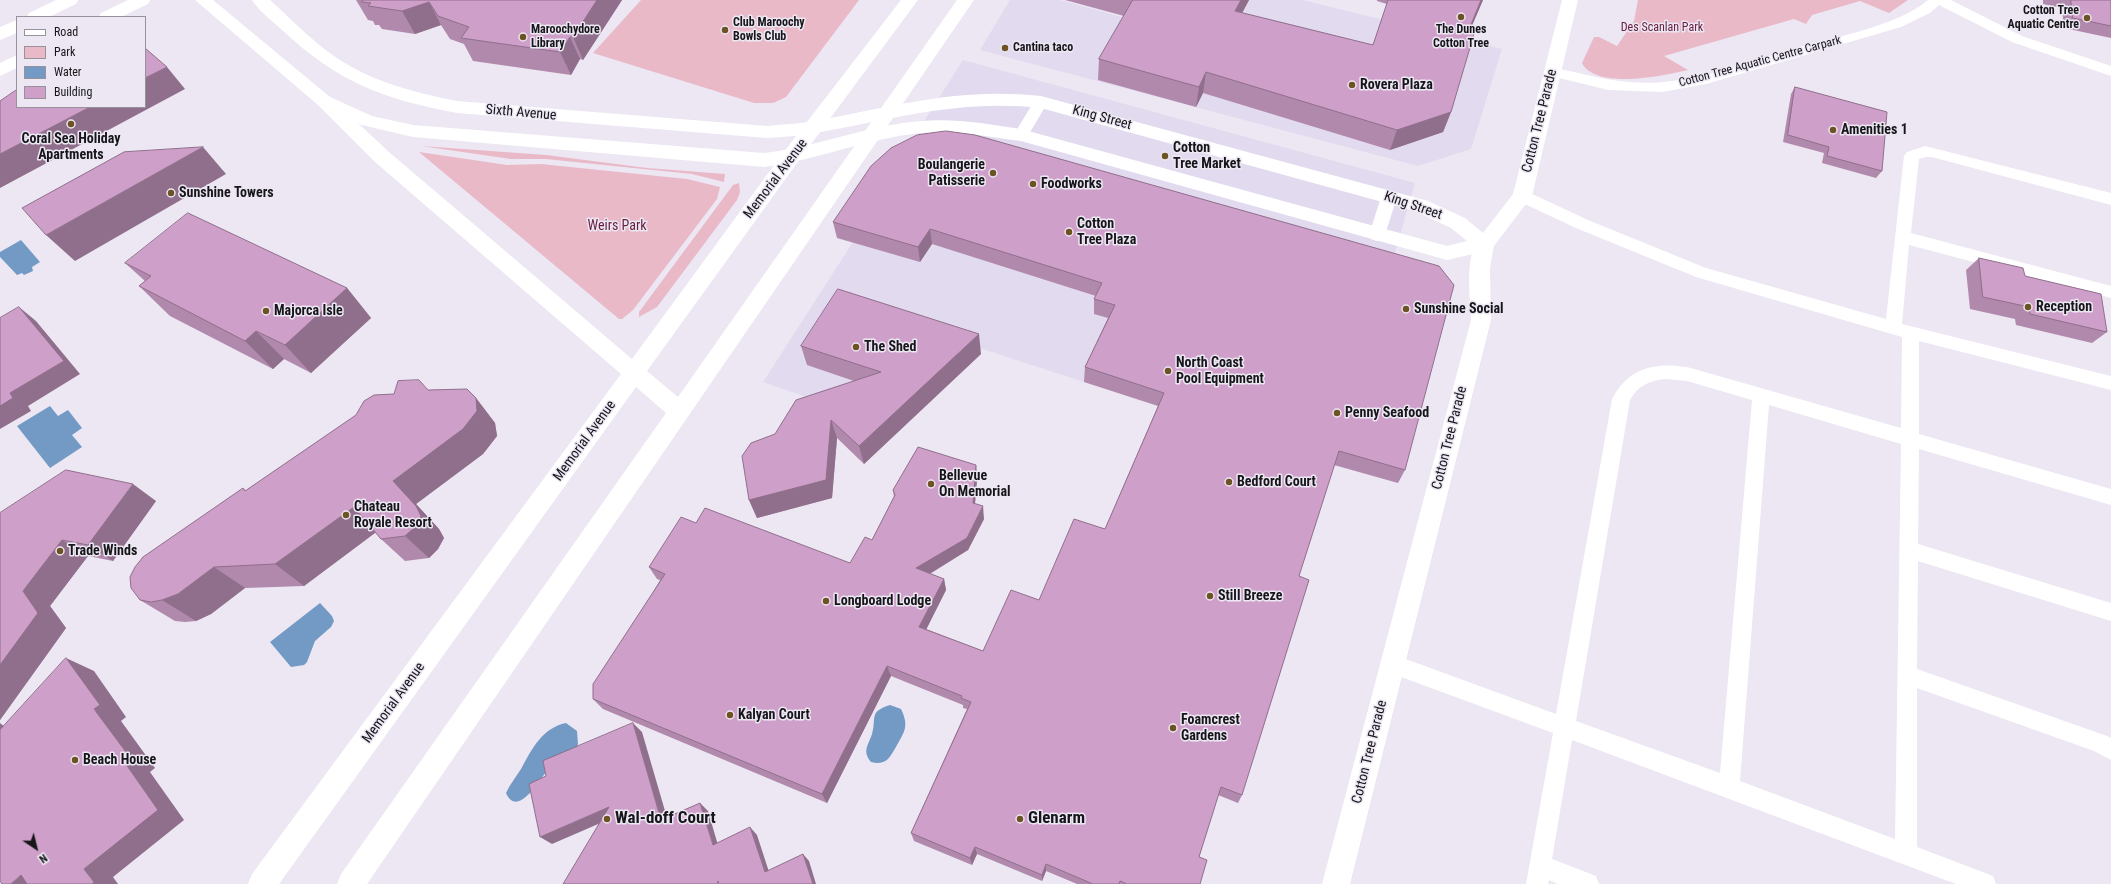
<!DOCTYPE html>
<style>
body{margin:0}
#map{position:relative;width:2111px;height:884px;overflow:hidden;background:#ece7f3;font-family:"Roboto Condensed",sans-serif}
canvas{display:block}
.legend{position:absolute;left:16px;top:16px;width:130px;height:92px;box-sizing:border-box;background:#ece7f3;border:1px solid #96939c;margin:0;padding:5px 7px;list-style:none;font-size:12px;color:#161519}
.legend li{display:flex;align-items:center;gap:8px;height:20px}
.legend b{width:20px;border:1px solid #96939c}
.north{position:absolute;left:16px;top:828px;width:40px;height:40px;-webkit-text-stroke:3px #ece7f3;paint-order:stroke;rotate:145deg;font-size:11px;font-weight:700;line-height:16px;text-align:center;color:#161519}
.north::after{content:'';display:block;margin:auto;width:14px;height:18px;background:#161519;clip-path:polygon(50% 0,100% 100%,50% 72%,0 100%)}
</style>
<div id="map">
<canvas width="2111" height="884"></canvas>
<ul class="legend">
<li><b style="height:5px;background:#fff"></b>Road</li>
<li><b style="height:11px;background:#e9b9c8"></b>Park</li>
<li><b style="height:11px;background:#729ac5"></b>Water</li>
<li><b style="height:11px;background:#ce9fc8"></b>Building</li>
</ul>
<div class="north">N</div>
</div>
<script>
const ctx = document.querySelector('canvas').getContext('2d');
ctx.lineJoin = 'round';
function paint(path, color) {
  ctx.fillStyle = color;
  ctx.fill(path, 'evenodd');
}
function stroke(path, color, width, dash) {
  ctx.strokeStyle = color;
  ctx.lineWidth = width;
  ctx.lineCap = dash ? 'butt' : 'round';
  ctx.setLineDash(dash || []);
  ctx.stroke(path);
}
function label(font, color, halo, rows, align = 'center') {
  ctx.font = font + ' "Roboto Condensed",sans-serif';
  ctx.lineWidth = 3;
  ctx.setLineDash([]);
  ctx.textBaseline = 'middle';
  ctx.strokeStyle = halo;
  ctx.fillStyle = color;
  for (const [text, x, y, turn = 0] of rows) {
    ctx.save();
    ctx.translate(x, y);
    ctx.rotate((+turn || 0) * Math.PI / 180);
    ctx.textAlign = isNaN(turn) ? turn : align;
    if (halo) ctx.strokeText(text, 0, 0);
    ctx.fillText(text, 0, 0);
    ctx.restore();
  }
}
const built = new Path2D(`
 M1010,0H1060L1125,18L1135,0H1302L1502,49L1471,149L1418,166L980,50Z
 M963,60L1415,183L1392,263L919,129Z
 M905,172L1378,477L908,325L853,413L763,382L889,186Z`);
const green = new Path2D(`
 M641,0H859L786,97L773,103H754L593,53Z
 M1638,0H1908L1889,13L1860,1L1812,15L1806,24L1794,19L1664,56L1688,70C1663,76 1596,90 1582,63L1594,37H1599L1617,46L1634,21Z
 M421,146L546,155L647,168L725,174L724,182L692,174L546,159H511Z
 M419,152L507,165L541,164L687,179L720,187L717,199L633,310L622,319H619Z
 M739,183L740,192L737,200L657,307L639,317V312L733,185Z`);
const water = new Path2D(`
 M21,240L40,262L32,267L33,271L24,275L22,273L17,275L0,257V252Z
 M50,406L58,416L68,410L82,428L72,435L82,447L50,468L17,426Z
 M320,603L332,616L334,621L331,627L315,641L307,662L304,665L291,667L270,642Z
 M890,705L901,709C909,726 905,731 897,745C890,757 887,766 871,762C862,751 868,746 872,734C877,718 868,712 890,705Z
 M566,723L577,731L578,744L577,748C568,754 556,760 549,768C542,776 518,820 506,793C510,784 516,777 521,769C532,749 542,728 566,723Z`);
const service = new Path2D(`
 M1928,0H1951L2022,36L2111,66V76L2012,42L1939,5L1930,13L1901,27L1706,84L1662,92L1608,90L1547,75L1545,72L1547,69L1552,67C1588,75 1625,86 1663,82C1708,78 1752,61 1795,48C1832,38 1900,25 1928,0Z
 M1041,97L1046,98L1048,102L1026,139L1021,140L1016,139L1014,135L1016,131L1036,98Z
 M1925,146L2111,193V205L1932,157H1926L1919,159L1911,233L2111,286V298L1909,245L1902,324L2111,376V390L1919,341V434L2111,489V505L1919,449L1918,544L2111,603V621L1918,561L1917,669L2107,736L2111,738V760L2094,751L1917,688V847L1993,876L1996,884H1956L1572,740L1552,859L1596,876L1599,884H1558L1549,880L1548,884H1526L1553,733L1385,671L1382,664L1385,657L1392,654L1556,714L1612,399C1628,368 1654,362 1687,367L1901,428L1902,337L1696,277L1576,228L1516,200L1514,196L1516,192L1522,190L1528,192L1588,220L1706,268L1886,319L1904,156L1907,152ZM1667,379L1687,381L1752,400L1720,773L1576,721L1630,400C1638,385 1651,380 1667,379ZM1769,405L1901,444L1895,839L1740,781Z
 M1389,191L1395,193L1397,197L1385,235L1383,239L1377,241L1371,239L1369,235L1381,197L1383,193Z`);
const minor = new Path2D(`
 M56,0H78L76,4L49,17H27L29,13Z
 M128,0H150L148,4L121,17H99L101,13Z
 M901,0H918L797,163L647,371L678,397L957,0H974L367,884H337L341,874L666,413L636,387L279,884H248L252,874L621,374L375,162L318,105L315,101L318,97L324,95L330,97L389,152L632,359L783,153Z
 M17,20V33L0,40V27Z
 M17,55V68L0,76V63Z
 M1484,238L1491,240L1494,245L1490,268L1491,320L1350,884H1322L1471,320C1470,295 1465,262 1477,240Z`);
const tertiary = new Path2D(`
 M195,0H213L330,97L372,116L413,125L764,153C817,147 868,125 921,121C955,118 988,124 1021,129L1447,246L1467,241L1451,228L1415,211L1041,108C958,99 896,119 815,133C799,136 783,137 767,138L457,113C382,99 338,82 282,30C272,21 259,11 252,0H270C289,17 307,36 327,51C365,80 411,92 457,101L767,126C783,124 799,124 815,121C896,106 958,87 1041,96L1428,201L1465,218L1483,233L1513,194L1562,0H1578L1532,196L1491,250L1447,260L1021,141C988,137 955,130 921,133C868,138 817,160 764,167L413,137L362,125L318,105Z`);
const wall = new Path2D(`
 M356,0H622L583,60L580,59L571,75L473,61L464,44L450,39L441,25L415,34L382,29L379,25H375L373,21L368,20Z
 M1065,0H1249L1242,13L1373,45L1387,4L1377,1V0H1483L1469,33L1451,112L1443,132L1390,150L1203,93L1196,107L1098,80L1099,59L1124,16Z
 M2043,0H2111V38L2064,28L2062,8L2043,4Z
 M1795,87L1882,171L1876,178L1822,163L1824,153L1783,142L1791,94Z
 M891,148L1405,470L1398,483L1334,465L1299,576L1242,795L1238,803L1218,795L1199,857L1200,884H1077L1046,871L1042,881L977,854L972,865L914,841L911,833L967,709L963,708V705L891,676L827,803L603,709L593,699L660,580L657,579L649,567L696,523L850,563L872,540L894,497L893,490L976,465L977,479L975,504L984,519L968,550L930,574L944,579L946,590L926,629L983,651L1039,600L1105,529L1158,406L1084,382L1085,367L1108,318L1094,314V299L1096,296L932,244L920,262L837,238L833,222Z
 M1979,258L2025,276L2107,332L2092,343L2016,325L2015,319L1970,309L1966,270Z
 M125,263L347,288L371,318L311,373L284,359L273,369L170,316L139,286L145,281Z
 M801,346L981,354L864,464L837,438L832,498L757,518L749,500L775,434L854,381L807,365Z
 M428,390L476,398L495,423L497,436L483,454L416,504L439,529L444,538L438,549L429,558L405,561L381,539L376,532L304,586L245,588L211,614L196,621L185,622L175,621L140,600L243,488L246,491L394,394Z
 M156,501L113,561L88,556L50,606L66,628L0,720V513Z`);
const shadedWall = new Path2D(`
 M597,0H622L583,60L573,37Z
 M1241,0H1249L1232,32L1235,11Z
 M1481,0H1483L1460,53L1468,32Z
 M429,2L441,25L415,34L402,11Z
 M570,37L580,59L571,75L560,52Z
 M167,67L185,89L0,188V154L90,107H145V78Z
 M1206,72L1203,93L1196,107L1199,87Z
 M1451,112L1443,132L1390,150L1397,130Z
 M203,147L226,174L75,261L46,235Z
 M930,229L932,244L920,262L918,247Z
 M347,288L371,318L311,373L285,345Z
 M19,307L36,321L80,374L28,406L31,411L0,429V406L10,393Z
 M256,331L284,359L273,369L245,341Z
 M979,334L981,354L864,464L859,446Z
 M476,398L495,423L497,436L483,454L416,504L439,529L444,538L438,549L429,558L405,536L393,481Z
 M831,420L837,438L832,498L757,518L749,500Z
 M976,465L977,479L974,515L973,503Z
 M133,484L156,501L113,561L88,545Z
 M983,506L984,519L968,550L919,580L916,568Z
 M354,507L379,530L304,586L275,564Z
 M62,540L88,556L50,606L66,628L0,720V665L23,591Z
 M214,567L245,588L211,614L196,621L162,600Z
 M944,579L946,590L922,638L919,627Z
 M66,658L94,671L126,717L121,721L155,768L150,772L184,820L113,877L118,884H92L84,869L123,760Z
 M887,666L891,676L827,803L822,794Z
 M0,723L27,745L0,734Z
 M633,723L642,732L670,828L661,820Z
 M700,803L708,811L720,852L713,845Z
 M609,807L619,815L552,844L540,837Z
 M750,827L757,835L771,878L765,872Z
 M975,847L977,854L972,865L970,858Z
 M803,854L809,861L816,884H813Z
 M1046,864V871L1042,881V875Z
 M21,875L52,884H11Z`);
const building = new Path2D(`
 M363,0H597L573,37H570L560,52L461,38L469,27L438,16L429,2L402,11L368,6L371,3L362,2Z
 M1133,0H1241L1235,11L1373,45L1388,0H1481L1468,32L1474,34L1451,112L1397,130L1206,72L1199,87L1099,59Z
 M2071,0H2111V26L2073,18Z
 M145,48L167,67L145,78Z
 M1795,87L1887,112L1882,171L1827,156L1829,147L1788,135Z
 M17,90V107H90L0,154V101L13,92Z
 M946,131L975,135L1439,266L1454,285L1405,470L1339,451L1299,576L1309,580L1242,795L1221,787L1199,857L1207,860L1200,884H1127L1120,881L1119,884H1093L1046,864L1042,875L975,847L970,858L911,833L971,702L961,698L962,696L887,666L822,794L593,699V684L665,574L649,567L681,517L696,523L705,508L850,563L865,537L872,540L895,495L893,490L918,447L976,465L973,503L983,506L967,538L916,568L944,579L919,627L983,651L1011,590L1039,600L1074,519L1105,529L1164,393L1085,367L1115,305L1094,299L1102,283L930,229L918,247L833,222L871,166L891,148L917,135Z
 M203,147L46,235L22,208L124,152Z
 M188,213L347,288L285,345L256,331L245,341L139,286L151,276L125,263Z
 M1979,258L2023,268L2025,276L2101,294L2107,332L2030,314L2029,307L1983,297Z
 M838,289L979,334L859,446L831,420L826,480L749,500L742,456L751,443L775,434L796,400L881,372L801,346Z
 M19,307L64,361L10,393L13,398L0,406V318Z
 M419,380L428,390L467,389L476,398L477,411L463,429L393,481L416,506L421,516L415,527L405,536L381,539L354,507L275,564L214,567L178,594L162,600L151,602L140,600L131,588L130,577L135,567L143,557L243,488L245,491L356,415L364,401L374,395L394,394L398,381Z
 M66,470L133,484L88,545L62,540L23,591L38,613L0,665V513Z
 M66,658L100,705L94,709L129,756L123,760L158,810L84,869L94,882L92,884H27L21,875L11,884H2L0,881V730Z
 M633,723L661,820L700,803L713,845L750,827L765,872L803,854L813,884H719L718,881L717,884H563L609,807L540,837L529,784L546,776L543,761Z`);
const markers = [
 [1461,17,4,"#6d5224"],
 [2087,18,4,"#6d5224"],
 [725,30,4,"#6d5224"],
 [523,37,4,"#6d5224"],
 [1005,48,4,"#6d5224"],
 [1352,85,4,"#6d5224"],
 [71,124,4,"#6d5224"],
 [1833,130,4,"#6d5224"],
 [1165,156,4,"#6d5224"],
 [993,173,4,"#6d5224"],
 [1033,184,4,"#6d5224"],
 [171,193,4,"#6d5224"],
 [1069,232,4,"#6d5224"],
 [2028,307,4,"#6d5224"],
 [1406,309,4,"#6d5224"],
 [266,311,4,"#6d5224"],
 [856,347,4,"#6d5224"],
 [1168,371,4,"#6d5224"],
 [1337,413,4,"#6d5224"],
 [1229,482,4,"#6d5224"],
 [931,484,4,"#6d5224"],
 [346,515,4,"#6d5224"],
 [60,551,4,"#6d5224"],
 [1210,596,4,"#6d5224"],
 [826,601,4,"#6d5224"],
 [730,715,4,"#6d5224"],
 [1173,728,4,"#6d5224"],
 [75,760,4,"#6d5224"],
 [607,819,4,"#6d5224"],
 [1020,819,4,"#6d5224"]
];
const farPoinames = [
 ["Cotton Tree",2079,11,"right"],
 ["Aquatic Centre",2079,25,"right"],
 ["Club Maroochy",733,23],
 ["Bowls Club",733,37],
 ["Maroochydore",531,30],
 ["Library",531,44],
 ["The Dunes",1461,30,"center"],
 ["Cotton Tree",1461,44,"center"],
 ["Cantina taco",1013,48]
];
const farParknames = [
 ["Des Scanlan Park",1662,28]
];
const farStreetnames = [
 ["Cotton Tree Aquatic Centre Carpark",1760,62,-15]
];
const poiNames = [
 ["Rovera Plaza",1360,85],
 ["Amenities 1",1841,130],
 ["Coral Sea Holiday",71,139,"center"],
 ["Apartments",71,155,"center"],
 ["Cotton",1173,148],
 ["Tree Market",1173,164],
 ["Boulangerie",985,165,"right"],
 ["Patisserie",985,181,"right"],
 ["Foodworks",1041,184],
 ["Sunshine Towers",179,193],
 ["Cotton",1077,224],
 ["Tree Plaza",1077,240],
 ["Reception",2036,307],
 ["Sunshine Social",1414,309],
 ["Majorca Isle",274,311],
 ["The Shed",864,347],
 ["North Coast",1176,363],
 ["Pool Equipment",1176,379],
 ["Penny Seafood",1345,413],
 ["Bellevue",939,476],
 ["On Memorial",939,492],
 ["Bedford Court",1237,482],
 ["Chateau",354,507],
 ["Royale Resort",354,523],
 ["Trade Winds",68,551],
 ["Still Breeze",1218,596],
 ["Longboard Lodge",834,601],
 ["Kalyan Court",738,715],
 ["Foamcrest",1181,720],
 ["Gardens",1181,736],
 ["Beach House",83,760]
];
const streetNames = [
 ["Sixth Avenue",521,113,5],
 ["King Street",1102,118,15],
 ["Cotton Tree Parade",1540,121,-76],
 ["Memorial Avenue",776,179,-53],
 ["King Street",1413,206,19],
 ["Cotton Tree Parade",1450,438,-76],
 ["Memorial Avenue",585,441,-54],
 ["Memorial Avenue",394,703,-54],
 ["Cotton Tree Parade",1370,752,-76]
];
const parkNames = [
 ["Weirs Park",617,226]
];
const nearPoinames = [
 ["Wal-doff Court",615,819],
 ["Glenarm",1028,819]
];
paint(built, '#e2daee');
paint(green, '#e9b9c8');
paint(water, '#729ac5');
paint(service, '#fff');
paint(minor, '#fff');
paint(tertiary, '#fff');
paint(wall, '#b189ac');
paint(shadedWall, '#906f8c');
paint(building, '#ce9fc8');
stroke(building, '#906f8c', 1);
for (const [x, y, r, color] of markers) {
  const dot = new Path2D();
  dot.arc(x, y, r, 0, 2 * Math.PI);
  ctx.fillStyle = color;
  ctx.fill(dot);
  stroke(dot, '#ece7f3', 1.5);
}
label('bold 12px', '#161519', '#ece7f3', farPoinames, 'left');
label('12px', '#68203f', '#ece7f3', farParknames);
label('12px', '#161519', '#ece7f3', farStreetnames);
label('bold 14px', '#161519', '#ece7f3', poiNames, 'left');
label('14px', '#161519', '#ece7f3', streetNames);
label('14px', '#68203f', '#ece7f3', parkNames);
label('bold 17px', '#161519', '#ece7f3', nearPoinames, 'left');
</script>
